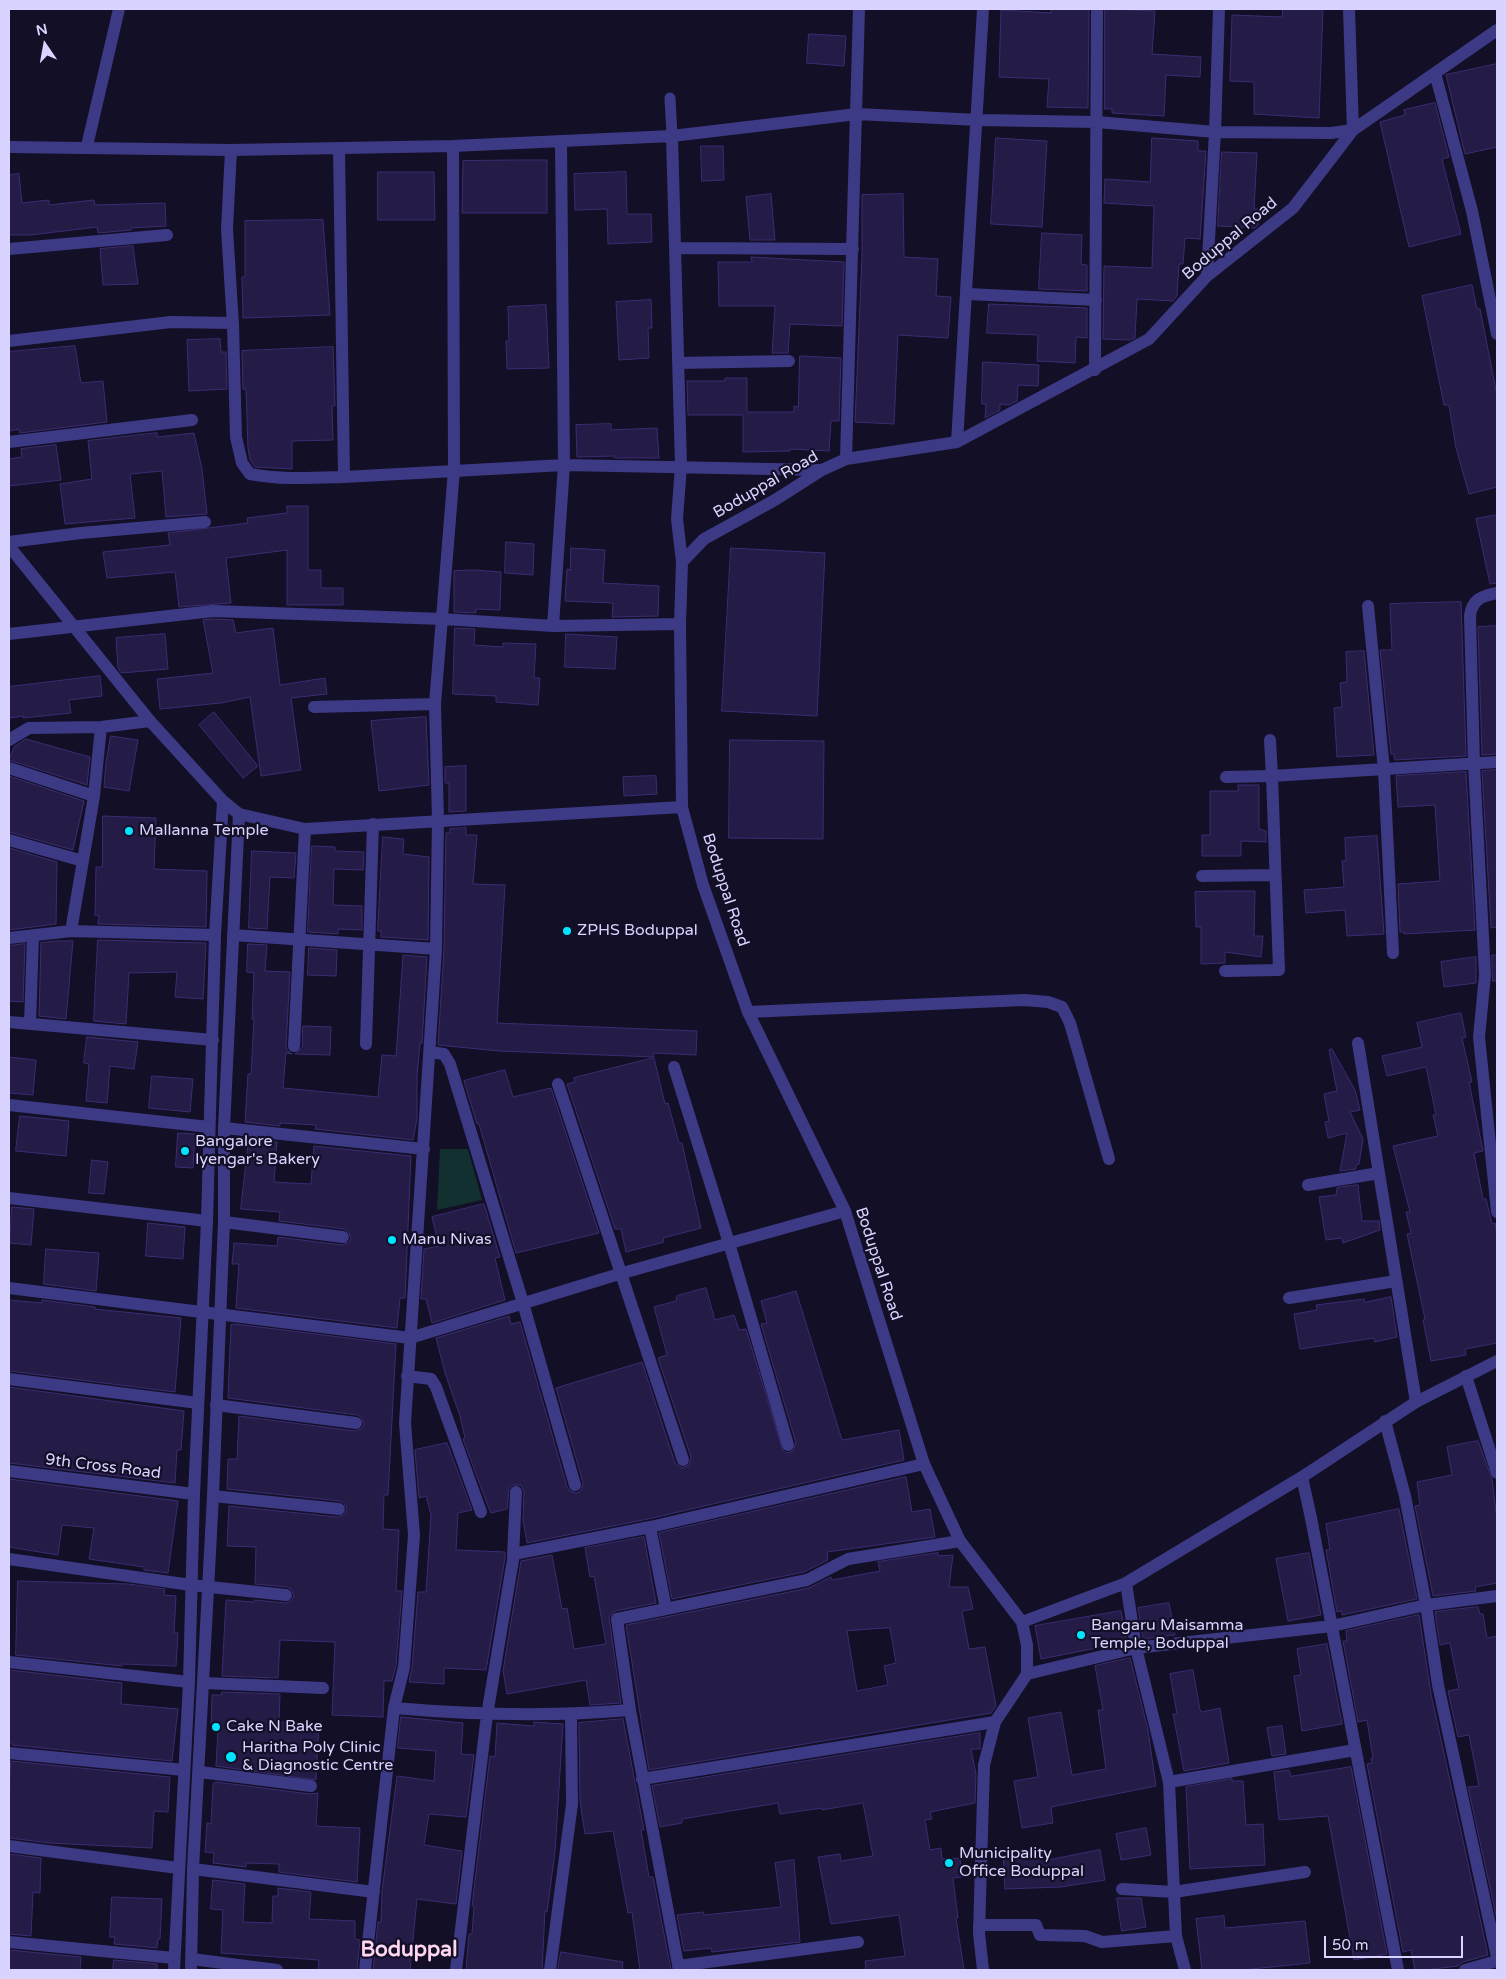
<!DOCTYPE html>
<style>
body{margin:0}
#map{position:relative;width:1506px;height:1979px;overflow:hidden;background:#130f26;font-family:"Varela Round",sans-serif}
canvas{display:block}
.frame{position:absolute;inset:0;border:10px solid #d9d4ff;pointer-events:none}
.north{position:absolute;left:20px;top:20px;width:50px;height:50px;-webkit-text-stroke:4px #130f26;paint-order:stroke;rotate:348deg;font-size:14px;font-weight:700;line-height:20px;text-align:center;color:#d9d4ff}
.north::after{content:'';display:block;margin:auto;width:18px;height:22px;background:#d9d4ff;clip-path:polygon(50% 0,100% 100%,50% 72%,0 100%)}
.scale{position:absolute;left:1324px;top:1936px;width:139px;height:22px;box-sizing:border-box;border:2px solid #d9d4ff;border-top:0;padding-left:6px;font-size:15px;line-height:18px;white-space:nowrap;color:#d9d4ff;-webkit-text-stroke:4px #130f26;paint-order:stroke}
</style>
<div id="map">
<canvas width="1506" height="1979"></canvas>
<div class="frame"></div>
<div class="north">N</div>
<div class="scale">50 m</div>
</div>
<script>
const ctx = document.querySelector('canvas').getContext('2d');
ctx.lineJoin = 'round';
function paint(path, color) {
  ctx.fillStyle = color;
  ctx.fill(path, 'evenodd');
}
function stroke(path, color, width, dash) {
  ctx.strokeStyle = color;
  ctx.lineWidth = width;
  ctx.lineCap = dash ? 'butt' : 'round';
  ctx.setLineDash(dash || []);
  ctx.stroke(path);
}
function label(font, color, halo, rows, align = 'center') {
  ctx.font = font + ' "Varela Round",sans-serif';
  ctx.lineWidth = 4.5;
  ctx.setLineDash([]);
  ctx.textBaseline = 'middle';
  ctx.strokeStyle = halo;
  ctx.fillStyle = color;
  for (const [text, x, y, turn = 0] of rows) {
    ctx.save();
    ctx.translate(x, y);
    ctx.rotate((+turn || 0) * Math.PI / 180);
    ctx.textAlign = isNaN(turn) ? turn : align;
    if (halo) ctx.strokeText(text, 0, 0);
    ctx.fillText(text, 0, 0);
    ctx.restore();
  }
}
const green = new Path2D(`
 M440,1149H468L482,1200L437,1210Z`);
const building = new Path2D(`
 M1051,9H1089L1088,108L1047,107L1049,79L999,77L1001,10L1051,13Z
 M1105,9L1155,11L1152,54L1201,57L1200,77L1166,75L1164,116L1112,113V109H1105Z
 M1283,9H1323L1319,118L1254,114V82L1230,81L1232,15L1282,17Z
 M809,34L846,36L844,66L807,63Z
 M1497,64V147L1465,154L1446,75Z
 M1435,103L1449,157L1442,159L1461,234L1409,247L1380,122L1405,115L1404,110Z
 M996,138L1047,141L1042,227L991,224Z
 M1152,138L1198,141V151H1206L1200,239L1185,238L1183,264H1179L1177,296L1173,301L1137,299L1135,338L1130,340L1103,339L1104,266L1152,268L1154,206L1104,203L1105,179L1150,182Z
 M701,146H723L724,180L702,181Z
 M1222,152L1257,153L1254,209H1259L1258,225L1255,228L1218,226Z
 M514,160H547V213H462L463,161Z
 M378,172H434L435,220H378Z
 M626,172L627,214H651L652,242L608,244L607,209L575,210L574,174Z
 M19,174L22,203L49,200V205L94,200L95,205L165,203L166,226L131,228V230L98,233L97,227L30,235H9V175Z
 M771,194L775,240H750L746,197Z
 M903,194L904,257L938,259L936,296L951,297L948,338L898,335L894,424L855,422L862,257V195Z
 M323,220L330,315L243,318L242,277H245V221Z
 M1042,233L1082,235L1081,264L1087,265V291L1039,289Z
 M133,246L138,284L103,285L100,249Z
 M751,257L844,262L842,326L790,324L788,353H772L775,306H719L718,262H752Z
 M1472,285L1477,309H1480L1497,395V487L1469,494L1456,448L1449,405H1444L1422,296Z
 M651,300L652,328H648L649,358L619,360L616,302Z
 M989,304L1087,308V338L1076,337L1075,363L1037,361L1038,335L987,333Z
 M546,305L549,368L507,369L506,341H509L508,307Z
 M220,339L221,352H226L227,389L189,391L187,340Z
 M75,346L81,383L103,381L107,422L20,433L19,429L9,431V352Z
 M333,347L335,406H332L333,440L292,441V469L255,467L250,460L248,448L246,389H243L242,351Z
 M800,356L841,358L839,421H831L829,451L790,449V451L743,452V415H688L687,381H725V378H747V412H794V406L798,407Z
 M983,362L1039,365L1038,386L1018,385L1017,401L1009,405L1000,404V410L985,418L986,404H982Z
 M611,424V430L657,428L659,458H615L614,456L577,457L576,425Z
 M157,433V437L194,433L202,469L207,514L166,517L162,471L130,474L135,518L65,524L60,484L92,479L88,441Z
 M56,445L61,480L9,486V459L22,457L21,449Z
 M287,506H308V570H321V588H343V605H287V550L226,558L231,603L179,607L175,572L107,578L103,552L170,545L168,533L248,523L247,518L287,513Z
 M1497,515V583L1490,584L1476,519Z
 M506,542L534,544L533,575L505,573Z
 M571,548L605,550L603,583L659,586L658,616L612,617L613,603L565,601L567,569L570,570Z
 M731,548L825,553L817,716L722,711Z
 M475,570L501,572L500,610L476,609V613L454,612V571Z
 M1461,602L1466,756L1395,760L1394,754H1391L1380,650H1392L1390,604Z
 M213,619L233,620L236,633L273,628L280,685L325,678L327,694L291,698L301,770L261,776L250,697L221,703L160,709L157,679L213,673L203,620Z
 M1497,626V754L1482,755L1478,627Z
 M455,628L475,629L474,645L503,647V643L536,644L534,678H540L538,705L496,702V696L453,694Z
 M165,634L168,669L121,673L118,668L116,638Z
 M566,634L617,637L615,669L565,667Z
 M1364,651L1374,755L1337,757L1334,708L1342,707L1340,683L1347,682L1346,652Z
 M100,676L102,696L69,700L71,713L23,718L24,716L9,718V687Z
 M214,712L258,766L243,778L199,725Z
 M426,717L429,785L379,791L371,721Z
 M111,736L138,740L129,791L104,787L106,763Z
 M26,739L90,757L87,785L9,760L14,747Z
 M730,740L824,741L823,839L729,838Z
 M466,766V811L449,812V783H445V767Z
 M1497,770V927L1491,928L1482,771Z
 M1466,772L1475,930L1404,934V932H1400L1398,884L1440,881L1435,805L1398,807L1396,776Z
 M9,776L84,801L73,850L9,832Z
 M656,776L657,794L624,796L623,777Z
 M1238,785H1259V829L1266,831V842L1241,841V856H1202V835H1210V791H1238Z
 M103,816L156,818L154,869L207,871L206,927L98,924L99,916L95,915L96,867H102Z
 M466,828V835H477L473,884L505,885L497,1023L697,1031L696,1055L653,1053L654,1057L499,1051L438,1045L444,950L446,833H450V829Z
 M1377,836L1384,934L1347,936L1345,910L1306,913L1304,890L1344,887L1342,861H1346L1345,838Z
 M383,837L404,839L403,854L429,857L428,940L381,937V931H378Z
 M312,846L335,847V851L364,852L363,870L334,869L333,905L362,906V930L338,929V934L308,932Z
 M9,848L57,862L56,924L9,930Z
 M252,851L296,853L294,878L270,877L267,929L249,928Z
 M1228,891H1255L1254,936H1263L1261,957L1225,952V963L1201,964V927H1196L1195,892Z
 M98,940L206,943L203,999L175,997L177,972L129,973L126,1024L94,1021Z
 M57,941H73L66,1019L39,1016L41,943Z
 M25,944L23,1002L9,1001V946Z
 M248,944L267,945L265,971L290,972L286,1046L287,1050L292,1054L286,1053L283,1088L378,1097L382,1055L396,1056L403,955L427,957L422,1043H420L417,1076V1119L413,1140L315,1129L316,1125L280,1123V1126L245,1122L248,1074H251L254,1019H252L254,973L247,972Z
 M309,948L337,950L336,976L308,975Z
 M1492,955H1497V981H1493Z
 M1476,957V983L1444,987L1441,962Z
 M1461,1013L1466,1037L1462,1038L1472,1082H1469L1483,1151L1474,1153L1483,1199H1486L1492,1224L1495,1223L1497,1235V1343L1465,1349L1466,1355L1431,1361L1423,1320L1425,1319L1407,1234L1411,1233L1406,1212H1410L1393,1146L1438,1136L1433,1115H1436L1426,1067L1387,1076L1382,1056L1422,1047L1417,1023Z
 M303,1026L331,1027L330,1055L295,1054L302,1047Z
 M87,1037L138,1042L134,1069L110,1066L107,1103L86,1101L89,1064L84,1063Z
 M1332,1049L1355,1090L1360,1110L1350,1112L1363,1139L1359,1164L1356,1165V1169L1340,1171L1347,1133L1328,1138L1325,1122L1329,1121L1324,1094L1337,1091L1329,1050Z
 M9,1057L36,1060L33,1095L9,1093Z
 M654,1058L665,1104L668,1103L679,1143H682L701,1228L663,1238L664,1242L626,1252L621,1229H615L567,1084L575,1082L574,1078Z
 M505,1070L513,1097L551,1088L599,1233L516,1253L479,1124H477L464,1081Z
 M152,1076L193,1079L190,1112L149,1108Z
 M20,1116L69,1121L66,1156L16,1151Z
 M178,1133L195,1134L193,1168L176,1167Z
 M249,1139L277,1142L274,1182L311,1184L314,1146L411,1156L405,1298H400L397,1328L236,1308L239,1264H232L234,1243L277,1246L278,1237L342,1245L349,1242L351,1238L348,1231L344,1229L279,1221L280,1212L241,1209Z
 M92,1160L108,1162L104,1194L89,1193Z
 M1358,1185L1362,1221H1379L1380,1230L1343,1243L1342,1238L1326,1240L1319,1197L1336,1195L1337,1188Z
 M484,1204L500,1257L495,1258L505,1300L432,1323L426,1299H421L424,1249L439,1246L432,1217Z
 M12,1207L34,1209L31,1245L10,1243Z
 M148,1223L185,1227L183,1259L146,1256Z
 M46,1249L99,1253L96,1291L44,1284Z
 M706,1288L715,1320L734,1315L739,1330L746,1329L783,1451L787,1453L793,1451L796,1443L761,1324L767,1323L761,1301L796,1291L842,1440L899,1430L904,1460L648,1519L527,1543L523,1520L524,1492L521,1485H513L509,1488L507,1509L491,1513L488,1506L463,1439L465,1438L460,1416L445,1373L436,1338L509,1316L511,1324L520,1322L567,1487L570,1491L577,1493L581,1490L583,1483L556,1388L642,1362L675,1463L682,1468L689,1465L691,1457L658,1358L667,1355L654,1307L676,1301L677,1296Z
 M1391,1297L1397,1337L1375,1342L1374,1338L1300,1349L1294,1314L1317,1310L1316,1305L1364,1299L1365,1302Z
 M9,1300L42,1303V1300L95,1307V1309L181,1318L175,1392L9,1371Z
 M235,1324L396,1344L388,1495H384L383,1529L399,1530L396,1591H402L396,1666L392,1681H384L383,1717L332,1715L335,1642L280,1640L278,1678L222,1676L226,1600L254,1602V1600L286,1603L292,1600L294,1595L291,1589L287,1587L255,1584L256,1547L227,1546L229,1506L338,1517L345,1514L347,1509L344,1503L340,1501L227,1489L228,1459H237L239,1416L355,1431L362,1428L364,1424L361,1417L357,1415L228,1398L231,1325Z
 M9,1387L184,1411L181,1450H177L175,1483L9,1463Z
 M1478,1441L1492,1479L1497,1520V1583L1475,1587L1476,1591L1433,1596L1415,1506L1420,1505L1417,1482L1452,1475L1447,1447Z
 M447,1443L472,1510L458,1513L456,1550L505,1552V1558L486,1670L444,1668V1684L409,1682L412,1668L418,1592H426L431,1515L426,1496L419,1498L415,1450Z
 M906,1477L912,1512L930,1509L935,1537L827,1552L828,1560L804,1572L672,1599L659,1533Z
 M9,1479L178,1501L168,1573L144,1570V1567L89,1559L94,1528L62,1525L58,1555L9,1547Z
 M1399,1509L1417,1599L1342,1615V1611L1337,1612L1326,1550H1330L1326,1524Z
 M644,1537L656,1603L615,1611L609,1617L621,1703L590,1705L586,1680L507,1694L503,1671L521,1561L552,1555L562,1609L567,1608L574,1649L606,1644L594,1576L590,1577L585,1548Z
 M938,1553V1556L953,1555L949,1587H968L973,1609L962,1611L969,1649L985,1647L996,1706L991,1713L649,1770L626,1625L809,1588L831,1577L832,1580L880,1571L878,1562ZM890,1628L896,1663L884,1666L888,1685L857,1691L847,1631Z
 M1309,1553L1321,1615L1288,1621L1276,1559Z
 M18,1581L128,1584L165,1589L164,1595L176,1596L174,1633H178L176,1666L123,1664L122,1666L16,1655Z
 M1169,1603L1175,1635L1143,1639L1138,1608Z
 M1478,1607L1480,1614H1483L1487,1638L1497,1636V1920L1468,1787L1479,1786L1469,1735L1458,1737L1448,1691L1459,1689L1450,1643L1440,1645L1435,1612Z
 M1121,1611L1127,1642L1041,1659L1035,1626Z
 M1419,1615L1431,1694L1488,1955L1463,1962L1458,1966L1425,1970H1415L1411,1950L1403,1952L1367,1764L1372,1763L1371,1758H1373L1367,1720L1358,1722L1343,1641H1347L1346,1631Z
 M1327,1644L1342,1724L1302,1731L1294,1676L1301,1675L1297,1649Z
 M1130,1658L1148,1730L1156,1786L1051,1807L1053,1823L1022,1828L1014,1781L1038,1777L1028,1718L1061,1712L1072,1775L1106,1769L1098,1710H1103L1095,1666Z
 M10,1670L122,1683L121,1704L178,1709L172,1761L12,1745V1743L9,1742Z
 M1193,1670L1200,1710L1202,1712L1220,1708L1229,1763L1184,1771L1173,1714H1177L1170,1674Z
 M222,1692L280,1694L279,1722L319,1724L316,1780L216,1766L218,1729H211L212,1695H221Z
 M401,1717L463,1723L461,1754L474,1755L466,1817L429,1814L424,1845L462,1851L456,1904L417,1899L410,1970H373L378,1922H381L382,1891L397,1776L434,1781L436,1751L398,1748Z
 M623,1719L644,1830H641L649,1877H653L671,1970H640L632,1912L628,1913L613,1831L585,1834L580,1801L579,1723Z
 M534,1722L563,1724L555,1852L547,1912L545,1911L542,1970H466L469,1934H472L474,1906H472L490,1756L495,1757L497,1723L534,1726Z
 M1282,1726L1286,1754L1272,1756L1267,1728Z
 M980,1733V1749H971L976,1774L975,1803L930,1812L932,1819L925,1820L930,1850L941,1848L942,1859L960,1858L962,1877L953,1878L958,1918H956L964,1970H866L865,1961L905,1956L899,1915L831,1924L818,1857L840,1854L841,1861L873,1856L863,1803L822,1810V1808L780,1814L778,1803L682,1819V1823L660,1827L652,1786Z
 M11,1761L170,1777L168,1812L154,1811L152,1848L49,1843L9,1838Z
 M1351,1767L1387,1954L1354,1960L1328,1816L1279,1820L1274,1772L1289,1770L1291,1776Z
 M1232,1779V1781H1243L1246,1825L1263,1824L1265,1865L1190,1869L1186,1787Z
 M216,1782L310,1794L318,1793L316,1826L360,1828L357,1882L279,1872V1864L246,1863V1867L213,1863L214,1853L205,1852L207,1823L211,1824L213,1784Z
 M1146,1828L1151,1855L1121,1860L1116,1834Z
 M1100,1850L1105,1880L1061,1887L1005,1889L1003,1856L1046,1853V1860Z
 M9,1854L41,1858L40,1893L33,1892L31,1936L9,1934Z
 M794,1860L800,1942L712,1952L711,1948L684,1951L677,1915L703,1912L704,1915L781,1907L775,1863Z
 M213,1880L245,1884L243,1922L272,1923L273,1896H278V1888L311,1892L309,1919L355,1921V1939L360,1940L357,1970H318L319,1960L221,1953L223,1910L211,1909Z
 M112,1897L162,1899L160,1939H158L157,1948L114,1944L115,1937H110Z
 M1117,1898H1141L1146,1927L1122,1931Z
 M1224,1916L1225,1928L1305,1921L1310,1963L1242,1970H1202L1196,1919Z
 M9,1950L81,1957L80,1970H9Z
 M561,1952L623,1962L622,1970H558Z
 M114,1960L157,1964V1970H113Z`);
const service = new Path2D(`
 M670,98L672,136`);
const pedestrian = new Path2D(`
 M1302,1477L1311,1518`);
const minor = new Path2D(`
 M1435,73L1472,211L1497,334
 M672,136L681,466L677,519L682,562
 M87,146L119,9
 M9,147L231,150L453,146L672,136L857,114L978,120L1097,122L1215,132L1331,133L1353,130L1497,30
 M339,149L344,477L564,465L822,470
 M231,150L227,229L233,325L236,437L242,463L250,474C281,480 312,478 344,477
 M676,248L853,249
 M9,249L167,235
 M1207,276L1215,132L1219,9
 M967,294L1096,300
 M9,341L171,322L233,323
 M678,363L789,361
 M1095,370L1097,9
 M9,442L192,420
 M957,442L983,9
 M846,459L859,9
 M9,542L81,533L205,522
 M1497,593C1482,596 1472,599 1470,616L1474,764L1485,975L1479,1037L1497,1212
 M1368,606L1384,770L1393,953
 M553,626L564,465L561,141
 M9,634L213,611L443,619L553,626L680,624
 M314,707L435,704
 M9,740L29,728L101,727L150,721
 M9,768L94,796
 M1226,777L1272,776L1270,740
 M682,807L680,624L682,562L704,539L775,500L822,470L846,459L957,442L1149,339L1207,276L1293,208L1353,130L1349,9
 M9,840L83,861
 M1202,876L1274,875
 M71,931L94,796L101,727
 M233,935L436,949
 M9,938L71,931L215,935
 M1225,971L1279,970L1272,776L1497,762
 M748,1012L1024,1000L1048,1002L1062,1007L1070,1023L1109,1159
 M9,1022L213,1040
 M30,1024L33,936
 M1358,1043L1416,1402
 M366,1044L373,824
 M294,1046L305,829
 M430,1052L444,1054L450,1064L523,1303L575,1485
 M674,1067L729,1243L788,1445
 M558,1084L683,1460
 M9,1105L209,1127
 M224,1128L424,1149
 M1308,1185L1379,1173
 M9,1198L207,1221
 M224,1222L343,1237
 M9,1288L410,1338L619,1274L845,1211
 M1289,1298L1396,1281
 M407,1376L431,1379L436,1387L481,1512
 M1466,1376L1497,1473
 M9,1379L198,1403
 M216,1405L356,1423
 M1385,1421L1405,1496L1426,1605L1438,1685L1497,1957
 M9,1471L194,1494
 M213,1496L339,1509
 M1311,1518L1398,1970
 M650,1527L666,1609
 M513,1557L516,1492
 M9,1559L191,1585L286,1595
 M1126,1583L1136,1648L1169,1782L1176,1936L1185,1970
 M9,1662L189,1682
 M1027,1674L1136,1648L1332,1626L1426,1605L1497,1596
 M204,1683L323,1688
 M394,1708C475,1715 549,1717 630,1710
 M9,1753L184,1770
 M200,1772L311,1786
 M642,1779L995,1722
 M1169,1782L1355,1750
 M9,1846L178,1868
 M193,1869L374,1892
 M1122,1889L1174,1892L1305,1872
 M979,1925H1036L1040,1935L1085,1936L1102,1942L1176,1936
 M9,1942L174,1958
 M192,1959L277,1970
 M678,1966L858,1942
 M365,1970L394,1708L404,1667L414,1535L405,1423L436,949L438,820L435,704L454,470L453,146
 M456,1970L487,1715L514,1554L650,1527L924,1464
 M550,1970L572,1804L571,1715
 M679,1970L630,1710L617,1619L807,1580L848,1559L960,1541
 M1465,1970L1497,1961`);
const tertiary = new Path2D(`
 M9,546L150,721L223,801L239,814L305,829L682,807L703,885L748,1012L845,1211L924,1464L960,1541L1022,1622L1027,1645V1674L995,1722L984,1765L979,1933L983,1970
 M1022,1622L1126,1583L1302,1477L1416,1402L1497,1361
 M174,1970L189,1682L194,1494L207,1221L215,935L223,801
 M191,1970L193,1869L213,1496L224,1222V1128L239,814`);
const markers = [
 [129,831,5,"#00e5ff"],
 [567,931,5,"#00e5ff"],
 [185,1151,5,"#00e5ff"],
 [392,1240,5,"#00e5ff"],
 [1081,1635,5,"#00e5ff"],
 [216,1727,5,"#00e5ff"],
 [231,1757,6,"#00e5ff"],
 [949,1863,5,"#00e5ff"]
];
const streetNames = [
 ["Boduppal Road",1230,239,-40],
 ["Boduppal Road",766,485,-30],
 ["Boduppal Road",725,890,72],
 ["Boduppal Road",878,1264,72],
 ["9th Cross Road",103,1467,7]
];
const poiNames = [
 ["Mallanna Temple",139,831],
 ["ZPHS Boduppal",577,931],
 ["Bangalore",195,1142],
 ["Iyengar's Bakery",195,1160],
 ["Manu Nivas",402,1240],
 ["Bangaru Maisamma",1091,1626],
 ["Temple, Boduppal",1091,1644],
 ["Cake N Bake",226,1727],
 ["Haritha Poly Clinic",242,1748],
 ["& Diagnostic Centre",242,1766],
 ["Municipality",959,1854],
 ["Office Boduppal",959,1872]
];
const districtNames = [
 ["Boduppal",409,1950]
];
paint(green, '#12302f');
paint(building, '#241b47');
stroke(building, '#3b2d73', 1);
stroke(service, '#3d3a85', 11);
stroke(pedestrian, '#3d3a85', 12);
stroke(minor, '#3d3a85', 12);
stroke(tertiary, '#3d3a85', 12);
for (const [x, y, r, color] of markers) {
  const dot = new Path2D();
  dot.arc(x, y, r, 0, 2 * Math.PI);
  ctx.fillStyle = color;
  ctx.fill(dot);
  stroke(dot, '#130f26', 2);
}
label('16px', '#d9d4ff', '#130f26', streetNames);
label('16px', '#d9d4ff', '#130f26', poiNames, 'left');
label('bold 21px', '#ffd6f0', '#130f26', districtNames);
</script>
